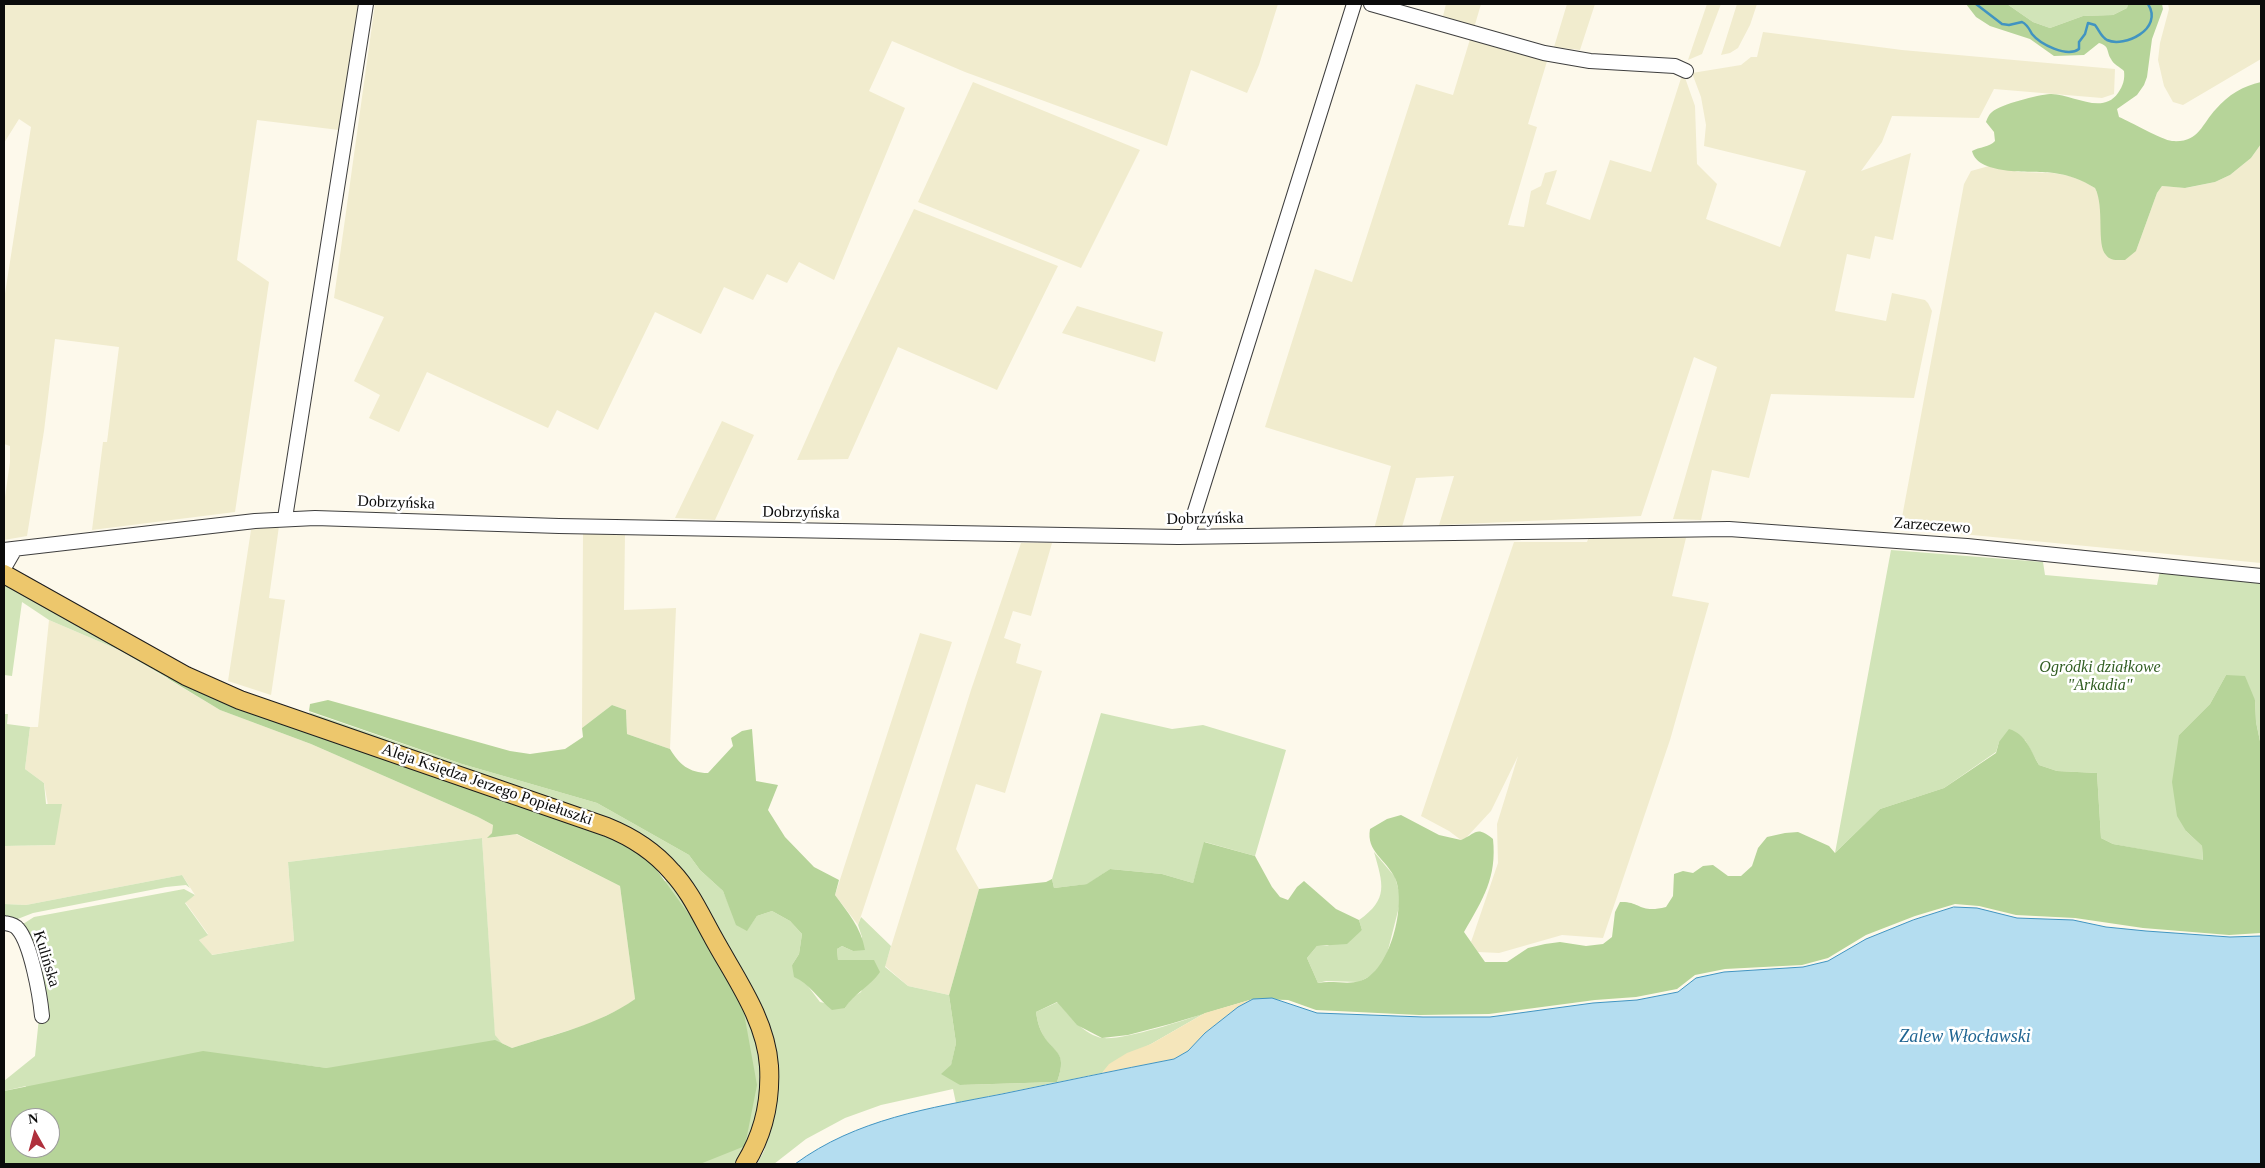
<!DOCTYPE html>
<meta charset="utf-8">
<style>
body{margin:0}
#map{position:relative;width:2265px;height:1168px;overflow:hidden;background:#fdf9eb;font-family:Georgia,serif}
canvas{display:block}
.frame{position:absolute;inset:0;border:5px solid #0b0b0b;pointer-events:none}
.north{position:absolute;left:10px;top:1108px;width:50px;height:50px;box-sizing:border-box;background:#fff;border:1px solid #9d9d9d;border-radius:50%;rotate:353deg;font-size:14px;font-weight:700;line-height:20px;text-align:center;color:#0b0b0b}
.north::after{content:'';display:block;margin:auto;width:18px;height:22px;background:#af303c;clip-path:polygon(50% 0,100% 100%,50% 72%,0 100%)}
</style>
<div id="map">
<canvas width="2265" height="1168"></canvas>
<div class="frame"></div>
<div class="north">N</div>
</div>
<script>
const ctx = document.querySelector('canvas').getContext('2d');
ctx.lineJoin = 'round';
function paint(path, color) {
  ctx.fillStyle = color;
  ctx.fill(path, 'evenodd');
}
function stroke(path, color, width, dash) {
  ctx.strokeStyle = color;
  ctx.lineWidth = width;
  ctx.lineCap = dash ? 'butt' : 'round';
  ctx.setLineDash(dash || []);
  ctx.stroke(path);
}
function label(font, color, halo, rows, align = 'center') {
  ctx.font = font + ' Georgia,serif';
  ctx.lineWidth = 5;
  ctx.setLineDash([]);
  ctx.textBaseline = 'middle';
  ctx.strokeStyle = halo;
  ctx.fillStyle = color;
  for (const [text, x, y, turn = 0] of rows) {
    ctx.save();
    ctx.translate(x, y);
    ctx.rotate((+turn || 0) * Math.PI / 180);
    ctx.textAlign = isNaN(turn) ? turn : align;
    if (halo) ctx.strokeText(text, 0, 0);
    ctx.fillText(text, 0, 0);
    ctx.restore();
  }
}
const farmland = new Path2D(`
 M4,4H359L339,130L257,120L237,260L269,282L235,512L92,530L103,442H107L119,347L55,339L44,431L27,536L4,540V504L10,462V446L4,444V300L31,127L19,119L4,143Z
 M375,4H1278L1259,65L1247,93L1191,70L1167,146L965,72L892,41L869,91L905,108L834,280L799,262L787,283L767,274L753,300L724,287L701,334L655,312L598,430L557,410L548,428L427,372L399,432L369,418L380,395L354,381L384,317L334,298Z
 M1446,4H1481L1474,28L1443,16Z
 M1567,4H1595L1580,50L1554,47Z
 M1707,4H1721L1702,54L1688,60Z
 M1737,4H1757L1750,25L1738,48L1730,53L1721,55Z
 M2168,4H2261V59L2183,105L2173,102L2164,86L2158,60L2160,43L2169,9Z
 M1763,32L1902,50L2115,69L2114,94L2102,98L1994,89L1979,118L1892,116L1882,142L1861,171L1911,153L1893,240L1875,236L1870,259L1847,254L1835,311L1886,321L1892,293L1925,300L1928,303L1932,311L1914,398L1771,394L1749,478L1712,470L1701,520L1673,519L1717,367L1694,357L1641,516L1439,525L1454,476L1416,478L1402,527L1374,529L1391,466L1265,427L1315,269L1352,282L1416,84L1453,95L1471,36L1548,58L1528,124L1537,127L1508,225L1524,227L1531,191L1541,186L1545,173L1557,170L1546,204L1590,220L1610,160L1651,172L1683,72L1695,106L1697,164L1717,184L1706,219L1780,247L1806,171L1704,146L1706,125L1701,97L1692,73L1741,65L1751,57H1757Z
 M973,82L1140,150L1081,268L918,202Z
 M2261,144V563L1900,528L1964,184L1971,171L1989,166L2019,172L2053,173L2070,176L2085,182L2095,188L2098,195L2101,204L2102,246L2136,251L2157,193L2162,186L2186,188L2215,182L2230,175L2251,158Z
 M914,209L1058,266L997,390L898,347L848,459L797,460L836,372Z
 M1077,306L1163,332L1155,362L1062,333Z
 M722,421L754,435L715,520L675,518Z
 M279,526L269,598L285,600L271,695L228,681L251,530Z
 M583,532L625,534L624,610L676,608L670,749L627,734L626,710L612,705L582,728Z
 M1589,537L1686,538L1672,596L1709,603L1670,740L1603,938L1562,935L1499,953L1478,952L1471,942L1498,863L1497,824L1518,756L1491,811L1466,838L1461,840L1449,831L1421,816L1514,542H1587Z
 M1021,543H1052L1031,616L1013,611L1004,638L1021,644L1016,663L1042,671L1005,793L976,784L956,849L979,889L949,995L908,986L885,966L971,690Z
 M49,620L119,650L220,710L311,744L478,817L493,825L492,833L488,838L516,834L620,886L635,999L622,1008L589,1024L512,1048L495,1040L482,838L288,862L294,941L211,955L199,940L208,934L185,902L195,895L182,875L26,905L4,904V846L55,845L44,783L25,769L30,727H38Z
 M920,633L952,642L858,925L835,895Z`);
const green = new Path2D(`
 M2007,4H2128L2127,8L2113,15L2083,16L2050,28L2033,22Z
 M1891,550L2043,562L2045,575L2157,585L2160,571L2261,583V746L2256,722L2255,700L2226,675L2210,704L2179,735L2186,831L2202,846L2203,861L2113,844L2101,838L2097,773L2057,771L2039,765L2025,740L1999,742L1996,752L1944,788L1880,809L1835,853Z
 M4,584L169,676L167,678L119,650L49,620L22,602L12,676L4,675Z
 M309,712L462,764L597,803L689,855L700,870L723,891L729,905L747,930L757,916L772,911L790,921L802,934L799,954L792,965L820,1002L845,1008L851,998L861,992L874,960H838L837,949L842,946L853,951L862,937L858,925L861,917L891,946L885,967L908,986L949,995L956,1043L951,1066L960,1085L1057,1082C1069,1049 1051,1054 1041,1031C1038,1025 1037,1018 1036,1012L1058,1002C1068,1014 1085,1036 1103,1038C1125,1040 1182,1021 1205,1013C1187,1023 1169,1034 1151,1044C1133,1053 1115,1057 1102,1073L956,1103L953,1089L881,1105L845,1118L806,1139L774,1164H757L764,1151L772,1125L779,1082L774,1040L763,1010L695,890L678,864L668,855L660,851L314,718Z
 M1101,713L1172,729L1203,725L1286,750L1255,856L1205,842L1193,883L1162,874L1110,869L1088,884L1054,888L1052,879Z
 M4,714H8L7,724L30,727L25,769L44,783L46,804H62L55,845L4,846Z
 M482,838L495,1035L510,1053L576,1036L638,1000L627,892L670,880L756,1032L762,1077L756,1117L743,1153L735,1164H4L26,1086L4,1091V1081L35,1056L39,1018L23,924L34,917L184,889L195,895L185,903L208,935L199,940L212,955L294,941L288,862ZM250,1058L327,1068L266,1067ZM20,1118H50V1148H20Z
 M1374,852L1395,877L1401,899L1386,958L1374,974L1359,982L1326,981L1318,983L1307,958L1317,946H1327L1362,930L1359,920C1389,899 1383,884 1374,852Z
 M182,875L190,888L186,885L166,887L33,913L15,920H4V904L26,905Z`);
const forest = new Path2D(`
 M1966,4H2007L2033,22L2050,28L2083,16L2113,15L2127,8L2128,4H2162L2163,9L2152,39L2147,77L2144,85L2137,95L2117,109L2119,117C2131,122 2162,140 2172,141C2199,143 2201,125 2216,109C2228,95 2243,86 2261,82V144L2251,158L2230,175L2215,182L2185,188L2162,186L2157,193L2136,251L2125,260C2118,260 2110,261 2106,255C2096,245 2105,207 2095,188C2082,180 2069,175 2054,173C2035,170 1978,177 1972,151C1979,147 1990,147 1995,141L1994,132L1986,122C1987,119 1989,114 1992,112C2001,104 2038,95 2050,94C2071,93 2102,116 2118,93C2123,86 2125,79 2124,71C2120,67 2113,64 2111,59C2106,51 2110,46 2099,43L2084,55L2054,56L2030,39L1990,26L1976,17Z
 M2226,675L2245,676L2255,700L2256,722L2261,746V933L2229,935L2143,928L2075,918L2016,915L1979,906L1955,904L1915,916L1866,935L1828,958L1802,965L1725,969L1695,975L1677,989L1636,997L1595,1000L1489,1014L1419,1015L1316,1010L1288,1000L1253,999L1170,1024L1128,1035L1102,1038L1077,1025L1057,1002L1036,1012C1037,1018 1038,1025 1041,1031C1052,1054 1069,1049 1057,1082L960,1085L941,1074L951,1065L956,1043L949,995L979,889L1046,882L1052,879L1054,888L1087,884L1110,869L1162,874L1193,883L1204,842L1255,856L1272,887L1280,897L1288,900L1297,887L1304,881L1336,909L1359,920L1362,930L1347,944L1317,946L1307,958L1318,983C1332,980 1347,985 1360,981C1390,973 1407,903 1395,878C1386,859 1366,852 1370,829L1387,819L1401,815L1439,835L1461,840C1476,834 1476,825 1493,839C1497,878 1483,899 1464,932L1485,962H1507L1528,948L1545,944L1560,942L1586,946L1603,944L1612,937L1615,912L1620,902C1641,901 1639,914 1666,907L1673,896L1674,874L1683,871L1693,873L1703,866L1713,865L1728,876H1741L1752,866L1758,848L1767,837L1785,833L1798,832L1829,846L1835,853L1880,809L1944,788L1996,753L1999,742L2009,729C2026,734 2031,751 2039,765L2057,771L2097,773L2101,838L2113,844L2203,860L2202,846L2186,831L2177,816L2172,782L2179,735L2210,704Z
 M169,676L202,693L232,705L606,836L627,845L651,862L709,942L744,1013L757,1085L745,1146L700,1164H4V1091L203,1051L327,1068L495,1040L512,1048C555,1034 598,1025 635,999L620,886L517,834L487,838L492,833L493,825L478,817L311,744L220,710L167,678ZM20,1118H50V1148H20Z
 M328,700L510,751L530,754L565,749L583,737L582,728L612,705L626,710L627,734L670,749C679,764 689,773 708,773L733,746L731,738L742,731L752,729L756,781L778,785L768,810L785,837L814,867L839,880L835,895C848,913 861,927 865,950L853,951L842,946L837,949L838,960H874L880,972C870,987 854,993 845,1008L832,1010C819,1000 809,983 794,977L792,965L799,954L802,934L790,921L772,911L757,916L747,931L736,925L723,891L700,870L689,855L597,803L462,764L309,711L310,704Z`);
const sand = new Path2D(`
 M1253,999L1238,1007L1205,1033L1188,1051L1174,1059L1102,1073L1109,1064L1127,1053L1151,1044L1205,1013Z`);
const water = new Path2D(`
 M1954,907L1977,908L2017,918L2073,920L2106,927L2146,931L2230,937L2261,936V1164H795C856,1119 930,1108 1002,1094C1060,1082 1117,1070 1174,1059L1188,1051L1205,1033L1238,1007L1253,999L1272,998L1317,1013L1423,1017H1490L1593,1003L1637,1000L1678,992L1696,978L1724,972L1803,967L1828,961L1866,939L1913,920Z`);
const stream = new Path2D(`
 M1976,4L2002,24L2009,25L2022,22C2028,25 2029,29 2032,34C2040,44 2067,58 2079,49V42L2085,34L2088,23L2095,25C2099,30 2101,37 2107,40C2124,48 2164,29 2148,4`);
const minor = new Path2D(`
 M1371,4L1544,53L1590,61L1675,66L1686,71
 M285,518L366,4
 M1187,537L1354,4
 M4,550L255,521L315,518L559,526L1178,537L1729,529L1967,546L2261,576
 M4,568L15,549
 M4,923C9,924 14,924 18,929C31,944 40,995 42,1016`);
const major = new Path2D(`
 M4,574L186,676L240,700L607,827C632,837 654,851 672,872C690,891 701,916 714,939C736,979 766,1020 769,1066C771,1101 763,1135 745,1164`);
const streetNames = [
 ["Dobrzyńska",396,503,2],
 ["Dobrzyńska",801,513,1],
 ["Dobrzyńska",1205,519,-1],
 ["Zarzeczewo",1932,526,4],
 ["Aleja Księdza Jerzego Popiełuszki",487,785,19],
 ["Kulińska",46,959,73]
];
const parkNames = [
 ["Ogródki działkowe",2100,668],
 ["\"Arkadia\"",2100,686]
];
const waterNames = [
 ["Zalew Włocławski",1965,1037]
];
paint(farmland, '#f1ecce');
paint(green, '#d1e4b8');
paint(forest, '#b6d499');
paint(sand, '#f5e6bb');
paint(water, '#b4ddf0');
stroke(water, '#4194c1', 1);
stroke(stream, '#4194c1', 2.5);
stroke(minor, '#3e3e3e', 16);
stroke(major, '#1c1c1c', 20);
stroke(minor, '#fff', 14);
stroke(major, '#edc76c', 18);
label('16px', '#0b0b0b', '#fff', streetNames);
label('italic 16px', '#315d22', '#fff', parkNames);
label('italic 18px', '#206592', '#fff', waterNames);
</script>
